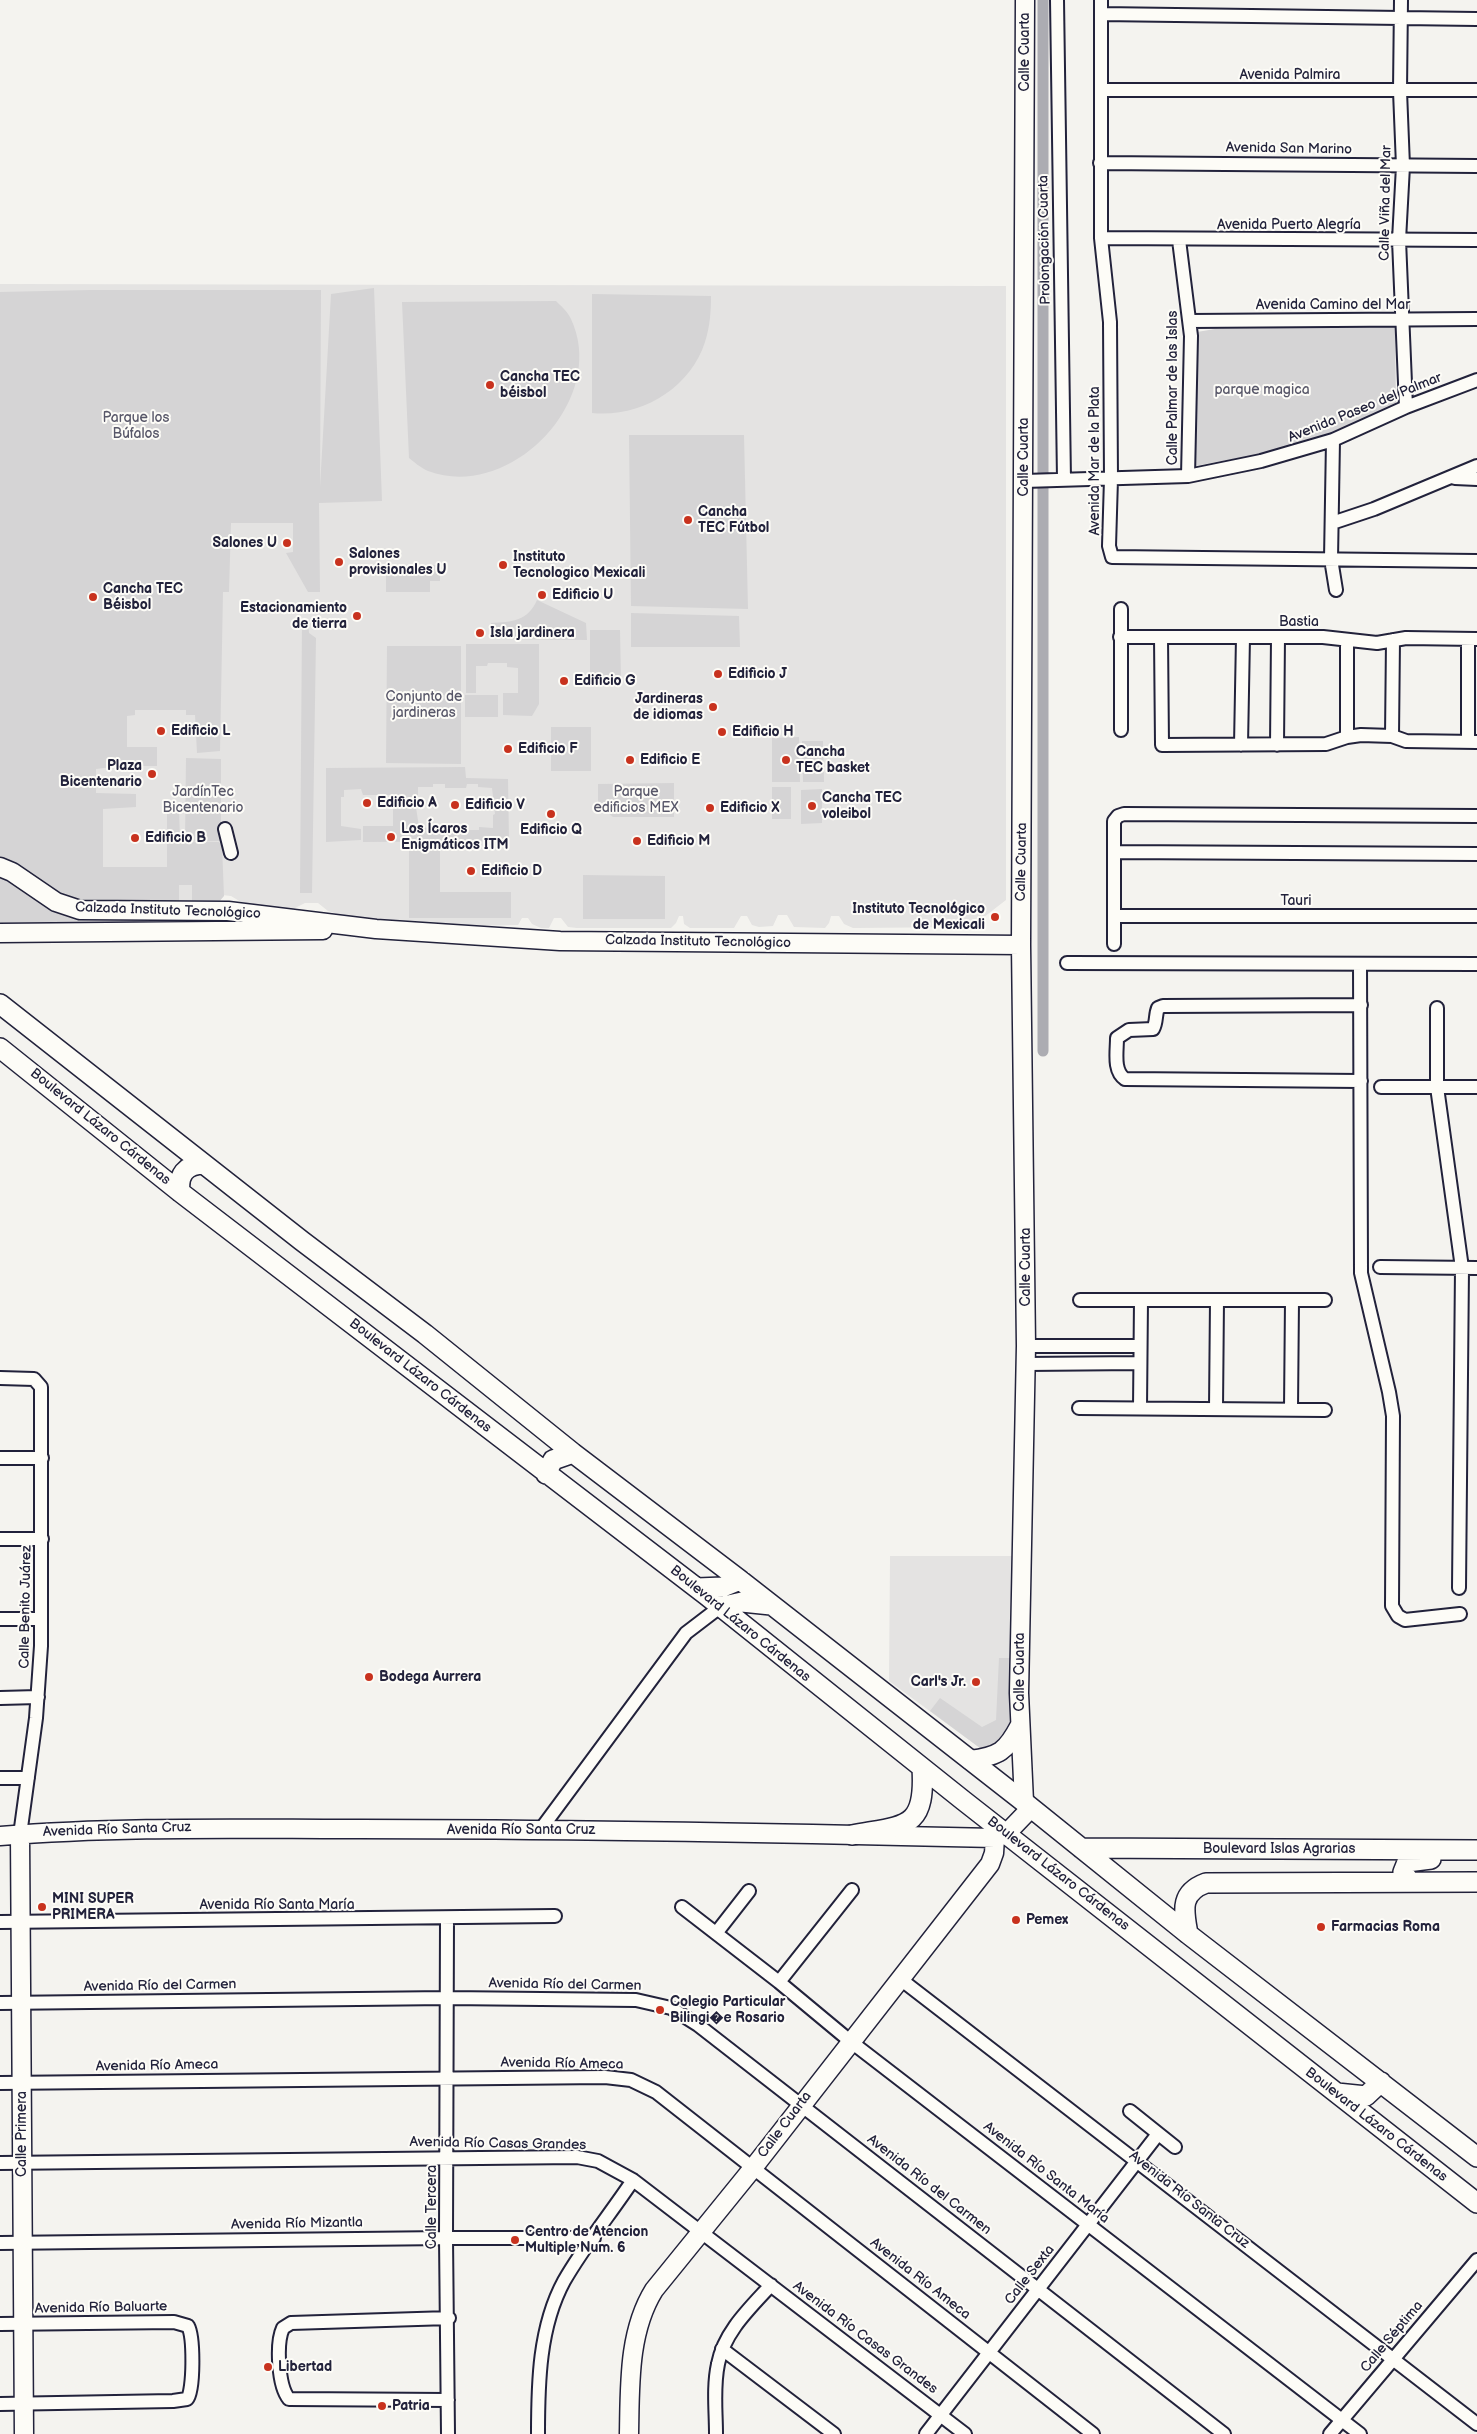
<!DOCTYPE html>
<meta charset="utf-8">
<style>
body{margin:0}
canvas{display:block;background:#f4f3ef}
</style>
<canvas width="1477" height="2434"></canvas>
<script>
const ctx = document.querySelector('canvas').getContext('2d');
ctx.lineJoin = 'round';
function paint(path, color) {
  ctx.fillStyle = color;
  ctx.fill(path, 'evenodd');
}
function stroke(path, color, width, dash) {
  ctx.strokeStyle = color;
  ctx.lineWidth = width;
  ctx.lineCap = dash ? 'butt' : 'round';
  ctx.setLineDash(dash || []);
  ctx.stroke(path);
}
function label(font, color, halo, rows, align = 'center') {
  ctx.font = font + ' "Balsamiq Sans",sans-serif';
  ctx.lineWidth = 4;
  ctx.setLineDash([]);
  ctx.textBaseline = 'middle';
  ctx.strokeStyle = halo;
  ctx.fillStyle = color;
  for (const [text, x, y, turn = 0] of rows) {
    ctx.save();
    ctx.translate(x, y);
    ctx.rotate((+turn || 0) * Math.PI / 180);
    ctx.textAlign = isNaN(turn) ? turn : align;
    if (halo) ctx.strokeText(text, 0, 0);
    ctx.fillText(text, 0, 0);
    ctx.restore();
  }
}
const built = new Path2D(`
 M0,284L1006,286V900L971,927L853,928L844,924L839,916H831L829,923L825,928L794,927L787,915H778L773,926L759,927L752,925L747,916H741L734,928H690L684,924L683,916H679L676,923L671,928H577L568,927L561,918H554L549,928H541L532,924L528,918H522L518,925L464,926L347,917L328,911L318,903H305L291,910L241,902L231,896L222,895L216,901L91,900L0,844Z
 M890,1556H1013L1012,1729L984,1751L889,1681Z`);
const green = new Path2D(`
 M374,288L382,501L319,503L320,592H308L286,553L293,552V523H231L229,592H223L220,751L197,753L195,715H186V710H135V715L127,716V747H157V766H121L96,769V793L136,794V807L103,809V867H167V809L179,807L180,841L219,842L222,846L224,896L218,903L192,904V885H179V903C153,903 92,907 70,898C45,888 27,864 0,857V292L90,290H321L320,487L331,294Z
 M592,294L711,296C711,311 710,327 705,342C690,389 640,418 592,413Z
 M556,301C561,306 568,312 571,319C609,400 510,502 428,471C421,468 414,462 409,458L402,302Z
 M1395,326L1396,407L1291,448L1195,466L1197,332L1215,329Z
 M629,435H744L748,609L631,606Z
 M386,565H440V581H430V592H386Z
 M537,600L586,623L587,640L491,639V623C512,622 528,621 537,600Z
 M631,613L739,616L740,647H631Z
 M302,620L308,621L309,633L316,638L312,893H300Z
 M590,630H620L621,682L590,683Z
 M466,644H539V704L532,716L503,715V693H518V668L507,667V663H488L487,666H476V693H466Z
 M387,646H461V764L386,763Z
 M465,695H498V717H465Z
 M551,727H591V771H551Z
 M799,737L800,782H772V738Z
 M802,741H823L824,782H803Z
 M186,758L221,759V841H185Z
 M465,767L466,778L508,779L509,841L363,842V826H393V795H363L361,789L344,790V797H341V826L361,829V840L326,842V768ZM433,784H445V788H466L467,784H478V787L492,788L495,814L493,815V828L479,827V830H467L466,827H446L445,830H433L432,828L419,827L415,801L418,800V787H433Z
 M674,783V817H613L598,804V784Z
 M772,787H791V819H772Z
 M822,789V823L801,824V790Z
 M409,845H440V892H511V918H409Z
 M0,873L45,902L214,916L217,925L0,924Z
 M583,875L665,876V919H583Z
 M999,1658H1012V1729L999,1748L984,1751L930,1711L940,1698L982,1727L996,1720Z`);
const canal = new Path2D(`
 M1043,1051V0`);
const street = new Path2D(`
 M1057,0L1064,479
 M1101,0V238L1110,322L1111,479L1109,546L1112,557L1477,561
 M1401,0L1400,91L1403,166L1399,240L1406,407
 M1101,14L1477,19
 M1103,90H1477
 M1100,163L1477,166
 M1101,238L1477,240
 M1179,240L1191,336L1188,476
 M1190,321L1477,319
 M1333,440L1331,559L1336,590
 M1455,478L1477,479
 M1024,481L1188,476L1261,461L1333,440L1406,407L1477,380
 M1332,523L1374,509L1477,466
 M1120,637H1323L1377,643L1406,638L1477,639
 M1161,637L1162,745L1326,744L1347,737L1361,735L1392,736L1406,741L1477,742
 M1468,639V742
 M1347,640V737
 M1121,730V609
 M1392,736L1393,640
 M1241,745L1243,637
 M1277,745L1278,637
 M225,829L231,853
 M1114,852L1477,854
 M1114,916H1477
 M1114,944V821L1118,816L1124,814L1477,816
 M1067,963L1477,964
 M1360,964L1361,1273L1389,1392L1393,1416L1392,1606L1398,1616L1405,1620L1460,1614
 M1361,1005L1163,1006L1158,1008C1155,1015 1157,1022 1153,1029L1129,1030L1117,1038C1117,1052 1113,1071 1125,1079L1361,1081
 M1437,1008V1087L1462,1268L1459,1588
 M1381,1087H1477
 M1380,1267L1477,1268
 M1080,1300H1325
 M1026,1346H1140
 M1026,1364L1140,1363
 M0,1378L34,1379L41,1387V1646L36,1718L20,1835
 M1079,1408L1325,1410
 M1140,1408L1141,1300
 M1216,1408L1217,1300
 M1291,1409L1292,1300
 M0,1458H42
 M0,1539H42
 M0,1619H41
 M0,1698L38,1697
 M0,1778H28
 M541,1829L686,1633L720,1607
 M682,1907L779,1982L850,2041L1360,2434
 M447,1919L446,2238L448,2434
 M0,1922L555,1916
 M717,1932L749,1891
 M899,1978L1477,2424
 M779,1982L852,1890
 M0,2003L447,1998L636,2000L671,2008L698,2025L1224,2434
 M0,2083L605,2077L631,2080L656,2092L1093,2434
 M1130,2111L1175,2147
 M0,2163L577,2157L598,2161L633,2180L965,2434
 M0,2243L446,2238H594
 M0,2324L174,2322L188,2326C194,2337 194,2391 187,2399L173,2401L0,2404
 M722,2349L834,2434
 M448,2400L289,2399C278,2386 276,2343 283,2328L291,2323L449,2318
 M538,2434C538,2383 539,2327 564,2281C584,2246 611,2213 633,2180
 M716,2434C716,2411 713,2387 718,2364C724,2332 750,2308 771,2285
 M926,2434L1158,2134
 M1330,2434L1477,2260`);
const secondary = new Path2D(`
 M0,867L12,872L56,902L80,910L228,911L376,929L560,941L1021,945
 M0,933L323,930
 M970,1760C999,1756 1006,1752 1020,1725
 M1024,1802L1019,1693L1026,1346L1021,945L1025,0
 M20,1835L24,2434
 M0,1836C120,1826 240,1829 360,1829C572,1829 783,1833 995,1838L1006,1834L1031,1808
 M629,2434C630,2385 628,2332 654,2290L753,2168L990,1864L994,1853L995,1838`);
const primary = new Path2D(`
 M0,1004L302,1241L425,1334L573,1453L740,1580L1024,1802L1188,1934L1477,2157
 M0,1048L180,1192L706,1595L964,1801L1477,2203
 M180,1192C178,1175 185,1165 203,1164
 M546,1474L553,1460L573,1453
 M697,1588L723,1587L740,1580
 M720,1607L742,1602L771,1605
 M852,1835C905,1825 926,1830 922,1768
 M1081,1848L1477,1850
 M1410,1882L1403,1872L1407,1862L1431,1859
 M1188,1934C1184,1911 1179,1893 1206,1883L1477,1882
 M1337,2093L1366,2096L1381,2082`);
const markers = [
 [490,385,5,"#c8321e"],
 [688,520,5,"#c8321e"],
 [287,543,5,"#c8321e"],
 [339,562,5,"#c8321e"],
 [503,565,5,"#c8321e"],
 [542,595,5,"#c8321e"],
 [93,597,5,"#c8321e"],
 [357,616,5,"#c8321e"],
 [480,633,5,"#c8321e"],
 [718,674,5,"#c8321e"],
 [564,681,5,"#c8321e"],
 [713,707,5,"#c8321e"],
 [161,731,5,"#c8321e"],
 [722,732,5,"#c8321e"],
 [508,749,5,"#c8321e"],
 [630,760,5,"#c8321e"],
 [786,760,5,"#c8321e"],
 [152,774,5,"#c8321e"],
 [367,803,5,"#c8321e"],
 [455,805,5,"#c8321e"],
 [812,806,5,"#c8321e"],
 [710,808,5,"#c8321e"],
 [551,814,5,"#c8321e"],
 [391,837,5,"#c8321e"],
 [135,838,5,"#c8321e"],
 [637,841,5,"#c8321e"],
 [471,871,5,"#c8321e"],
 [995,917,5,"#c8321e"],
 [369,1677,5,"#c8321e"],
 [976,1682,5,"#c8321e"],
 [42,1907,5,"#c8321e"],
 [1016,1920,5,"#c8321e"],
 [1321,1927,5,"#c8321e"],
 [660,2010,5,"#c8321e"],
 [515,2240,5,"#c8321e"],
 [268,2367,5,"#c8321e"],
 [382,2406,5,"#c8321e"]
];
const streetNames = [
 ["Calle Cuarta",1025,52,-90],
 ["Avenida Palmira",1290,75],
 ["Avenida San Marino",1289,149,1],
 ["Calle Viña del Mar",1386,203,-89],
 ["Avenida Puerto Alegría",1289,225],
 ["Prolongación Cuarta",1045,240,-91],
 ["Avenida Camino del Mar",1333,305],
 ["Calle Palmar de las Islas",1173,388,-90],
 ["Avenida Paseo del Palmar",1365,408,-22],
 ["Calle Cuarta",1024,457,-90],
 ["Avenida Mar de la Plata",1095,461,-90],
 ["Bastia",1299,622],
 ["Calle Cuarta",1022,862,-89],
 ["Tauri",1296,901],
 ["Calzada Instituto Tecnológico",168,911,2],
 ["Calzada Instituto Tecnológico",698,942,1],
 ["Boulevard Lázaro Cárdenas",100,1127,39],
 ["Calle Cuarta",1026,1267,-90],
 ["Boulevard Lázaro Cárdenas",420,1376,38],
 ["Calle Benito Juárez",26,1607,-89],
 ["Boulevard Lázaro Cárdenas",740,1624,39],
 ["Calle Cuarta",1020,1672,-90],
 ["Avenida Río Santa Cruz",117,1830,-2],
 ["Avenida Río Santa Cruz",521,1830],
 ["Boulevard Islas Agrarias",1279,1849],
 ["Boulevard Lázaro Cárdenas",1058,1874,38],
 ["Avenida Río Santa María",277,1905],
 ["Avenida Río del Carmen",565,1985,1],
 ["Avenida Río del Carmen",160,1986,-1],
 ["Avenida Río Ameca",562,2064,1],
 ["Avenida Río Ameca",157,2066,-1],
 ["Calle Cuarta",785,2125,-53],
 ["Boulevard Lázaro Cárdenas",1376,2125,38],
 ["Calle Primera",22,2134,-90],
 ["Avenida Río Casas Grandes",498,2144,1],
 ["Avenida Río Santa María",1046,2173,38],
 ["Avenida Río del Carmen",929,2185,38],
 ["Avenida Río Santa Cruz",1189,2200,38],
 ["Calle Tercera",432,2207,-90],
 ["Avenida Río Mizantla",297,2224,-1],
 ["Calle Sexta",1030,2275,-52],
 ["Avenida Río Ameca",920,2279,38],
 ["Avenida Río Baluarte",101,2308,-1],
 ["Calle Séptima",1392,2337,-50],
 ["Avenida Río Casas Grandes",865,2338,37]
];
const poiNames = [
 ["Cancha TEC",500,377],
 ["béisbol",500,393],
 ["Cancha",698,512],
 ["TEC Fútbol",698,528],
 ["Salones U",277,543,"right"],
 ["Salones",349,554],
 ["provisionales U",349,570],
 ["Instituto",513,557],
 ["Tecnologico Mexicali",513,573],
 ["Cancha TEC",103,589],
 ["Béisbol",103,605],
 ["Edificio U",552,595],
 ["Estacionamiento",347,608,"right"],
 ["de tierra",347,624,"right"],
 ["Isla jardinera",490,633],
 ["Edificio J",728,674],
 ["Edificio G",574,681],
 ["Jardineras",703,699,"right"],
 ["de idiomas",703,715,"right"],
 ["Edificio L",171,731],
 ["Edificio H",732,732],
 ["Edificio F",518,749],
 ["Cancha",796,752],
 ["TEC basket",796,768],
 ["Edificio E",640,760],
 ["Plaza",142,766,"right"],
 ["Bicentenario",142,782,"right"],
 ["Cancha TEC",822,798],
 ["voleibol",822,814],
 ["Edificio A",377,803],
 ["Edificio V",465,805],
 ["Edificio X",720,808],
 ["Los Ícaros",401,829],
 ["Enigmáticos ITM",401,845],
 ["Edificio Q",551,830,"center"],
 ["Edificio B",145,838],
 ["Edificio M",647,841],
 ["Edificio D",481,871],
 ["Instituto Tecnológico",985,909,"right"],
 ["de Mexicali",985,925,"right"],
 ["Bodega Aurrera",379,1677],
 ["Carl's Jr.",966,1682,"right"],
 ["MINI SUPER",52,1899],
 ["PRIMERA",52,1915],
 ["Pemex",1026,1920],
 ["Farmacias Roma",1331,1927],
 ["Colegio Particular",670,2002],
 ["Bilingi�e Rosario",670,2018],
 ["Centro de Atencion",525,2232],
 ["Multiple Num. 6",525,2248],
 ["Libertad",278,2367],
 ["Patria",392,2406]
];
const parkNames = [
 ["parque magica",1262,390],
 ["Parque los",136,418],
 ["Búfalos",136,434],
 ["Conjunto de",424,697],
 ["jardineras",424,713],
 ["JardínTec",203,792],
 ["Bicentenario",203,808],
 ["Parque",636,792],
 ["edificios MEX",636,808]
];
paint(built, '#e4e3e2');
paint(green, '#d5d4d5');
stroke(canal, '#acacb2', 11);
stroke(street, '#22223b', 16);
stroke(secondary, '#22223b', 21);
stroke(primary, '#22223b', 22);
stroke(street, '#fdfcf7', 12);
stroke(secondary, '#fdfcf7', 18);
stroke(primary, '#fdfcf7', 19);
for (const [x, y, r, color] of markers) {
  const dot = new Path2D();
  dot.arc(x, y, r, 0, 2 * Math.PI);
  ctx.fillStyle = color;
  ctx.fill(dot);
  stroke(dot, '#fdfcf7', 2);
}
label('14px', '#22223b', '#fdfcf7', streetNames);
label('bold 14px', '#22223b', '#fdfcf7', poiNames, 'left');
label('14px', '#585769', '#fdfcf7', parkNames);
</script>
